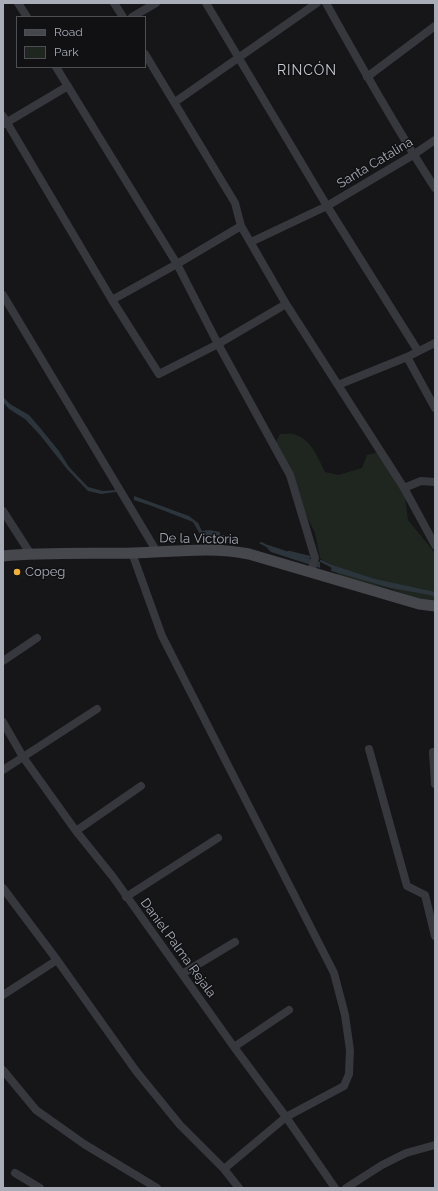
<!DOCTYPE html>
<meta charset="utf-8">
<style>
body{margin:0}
#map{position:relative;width:438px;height:1191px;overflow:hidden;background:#161618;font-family:Raleway,sans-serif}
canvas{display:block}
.frame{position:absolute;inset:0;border:4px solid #a8adb8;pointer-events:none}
.legend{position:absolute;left:16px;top:16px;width:130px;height:52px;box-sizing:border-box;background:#111113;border:1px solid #4d4f55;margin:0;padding:5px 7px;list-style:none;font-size:12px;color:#a8adb8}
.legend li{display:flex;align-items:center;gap:8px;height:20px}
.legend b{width:20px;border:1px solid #4d4f55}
</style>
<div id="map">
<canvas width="438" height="1191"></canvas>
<div class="frame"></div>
<ul class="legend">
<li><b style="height:5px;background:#45474d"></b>Road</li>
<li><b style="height:11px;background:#1e261f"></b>Park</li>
</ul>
</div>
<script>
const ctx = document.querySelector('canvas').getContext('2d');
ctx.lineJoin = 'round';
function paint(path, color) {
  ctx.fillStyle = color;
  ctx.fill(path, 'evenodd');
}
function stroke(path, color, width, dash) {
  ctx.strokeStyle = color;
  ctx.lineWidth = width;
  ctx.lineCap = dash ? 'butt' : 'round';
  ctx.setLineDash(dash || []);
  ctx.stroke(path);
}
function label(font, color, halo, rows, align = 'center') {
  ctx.font = font + ' Raleway,sans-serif';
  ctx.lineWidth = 3;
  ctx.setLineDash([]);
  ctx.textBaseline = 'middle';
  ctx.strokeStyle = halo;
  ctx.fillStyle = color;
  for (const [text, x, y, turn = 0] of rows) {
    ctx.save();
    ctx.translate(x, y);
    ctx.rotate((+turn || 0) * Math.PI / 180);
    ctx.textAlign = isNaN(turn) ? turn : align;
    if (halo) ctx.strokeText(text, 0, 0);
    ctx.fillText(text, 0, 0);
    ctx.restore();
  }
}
const green = new Path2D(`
 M280,434C284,434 289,433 293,434C311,438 318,458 325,472L338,475L362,468L367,455L379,452L390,458L403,482L408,520L435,553V600L417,599L391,589L341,577L320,558L315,533L278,459L274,446Z`);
const water = new Path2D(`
 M3,397L10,404L29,415L41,429L59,451L69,467L88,487L103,491L116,490V492L101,494L88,491L67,469L40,435L25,419L9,409L3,402Z
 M134,496L189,516L198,523L202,531L209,530L220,532V537L201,536L193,522L152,506L134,500Z
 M268,545L320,562V568L271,552L267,548Z
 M332,565L375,579L435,592V596L391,588L331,571Z`);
const stream = new Path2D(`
 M218,536L228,537
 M261,543L271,548
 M289,552L309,557
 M321,561L335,568`);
const street = new Path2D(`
 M18,3L27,17
 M114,3L123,17
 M206,3L327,206L418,351
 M326,3C361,66 396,128 435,188
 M132,17L156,3
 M145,54L235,203L241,226L286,304L404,488
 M56,67L177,264L218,344L290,475L315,558L311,572
 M367,77L435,26
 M175,102L317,3
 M3,116L112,300L159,374L218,344L286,304
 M4,124L68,86
 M251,242L327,206L413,155L435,140
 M3,295L157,552
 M112,300L177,264L241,226
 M407,357L435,408
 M338,385L407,357L435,343
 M435,482L421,481L404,488L435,545
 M3,511L30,553
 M132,553L162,636L334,973L345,1015L350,1050L349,1074L344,1086L286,1117L224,1169
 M3,661L37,638
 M3,722L23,757L76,831L113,877L234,1047L286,1117L335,1188
 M369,749L407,886L425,895L435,936
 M435,752H433L435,784
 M3,770L97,709
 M76,831L141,786
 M3,888L57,960L136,1071L180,1125L224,1169L239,1188
 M126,897L218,838
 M182,974L235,942
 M3,995L57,960
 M234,1047L289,1010
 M3,1070L36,1110L84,1144L157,1188
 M15,1173L40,1188
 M346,1188L382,1165L406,1153L435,1145`);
const secondary = new Path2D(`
 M3,556C47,552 90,554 134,553C172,552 211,546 249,554L419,604L435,606`);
const markers = [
 [17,572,4,"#f2b134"]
];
const streetNames = [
 ["Santa Catalina",375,163,-31],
 ["De la Victoria",199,539,1],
 ["Daniel Palma Rejala",178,948,54]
];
const poiNames = [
 ["Copeg",25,572]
];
const neighbourhoodNames = [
 ["RINCÓN",307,71]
];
paint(green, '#1e261f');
paint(water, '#2c353c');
stroke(stream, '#2c353c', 2.5);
stroke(street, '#37383d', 8);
stroke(secondary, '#45474d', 11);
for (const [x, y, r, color] of markers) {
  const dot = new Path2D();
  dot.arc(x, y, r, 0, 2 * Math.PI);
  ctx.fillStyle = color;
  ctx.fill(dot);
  stroke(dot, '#111113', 1.5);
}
label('13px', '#a8adb8', '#111113', streetNames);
label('13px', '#a8adb8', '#111113', poiNames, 'left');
ctx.letterSpacing = '1px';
label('14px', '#c9ccd4', '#111113', neighbourhoodNames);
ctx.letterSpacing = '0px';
</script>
